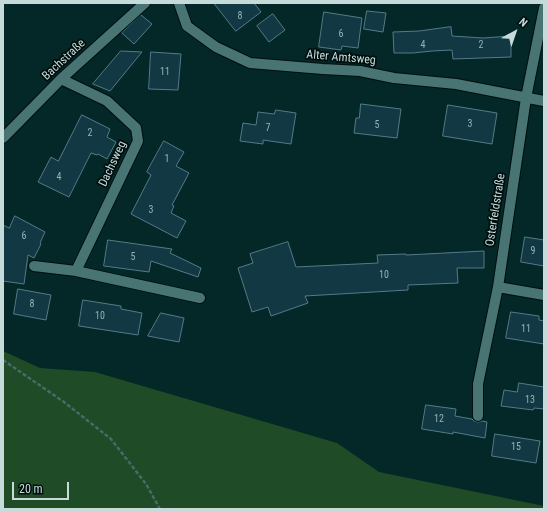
<!DOCTYPE html>
<meta charset="utf-8">
<style>
body{margin:0}
#map{position:relative;width:547px;height:512px;overflow:hidden;background:#042727;font-family:"Roboto Condensed",sans-serif}
canvas{display:block}
.frame{position:absolute;inset:0;border:4px solid #c4dbda;pointer-events:none}
.north{position:absolute;left:495px;top:12px;width:40px;height:40px;-webkit-text-stroke:3px #010e0e;paint-order:stroke;rotate:40deg;font-size:11px;font-weight:700;line-height:16px;text-align:center;color:#c4dbda}
.north::after{content:'';display:block;margin:auto;width:14px;height:18px;background:#c4dbda;clip-path:polygon(50% 0,100% 100%,50% 72%,0 100%)}
.scale{position:absolute;left:12px;top:482px;width:57px;height:18px;box-sizing:border-box;border:2px solid #c4dbda;border-top:0;padding-left:5px;font-size:12px;line-height:14px;white-space:nowrap;color:#c4dbda;-webkit-text-stroke:3px #010e0e;paint-order:stroke}
</style>
<div id="map">
<canvas width="547" height="512"></canvas>
<div class="frame"></div>
<div class="north">N</div>
<div class="scale">20 m</div>
</div>
<script>
const ctx = document.querySelector('canvas').getContext('2d');
ctx.lineJoin = 'round';
function paint(path, color) {
  ctx.fillStyle = color;
  ctx.fill(path, 'evenodd');
}
function stroke(path, color, width, dash) {
  ctx.strokeStyle = color;
  ctx.lineWidth = width;
  ctx.lineCap = dash ? 'butt' : 'round';
  ctx.setLineDash(dash || []);
  ctx.stroke(path);
}
function label(font, color, halo, rows, align = 'center') {
  ctx.font = font + ' "Roboto Condensed",sans-serif';
  ctx.lineWidth = 3.5;
  ctx.setLineDash([]);
  ctx.textBaseline = 'middle';
  ctx.strokeStyle = halo;
  ctx.fillStyle = color;
  for (const [text, x, y, turn = 0] of rows) {
    ctx.save();
    ctx.translate(x, y);
    ctx.rotate((+turn || 0) * Math.PI / 180);
    ctx.textAlign = isNaN(turn) ? turn : align;
    if (halo) ctx.strokeText(text, 0, 0);
    ctx.fillText(text, 0, 0);
    ctx.restore();
  }
}
const green = new Path2D(`
 M3,351L40,368L95,372L337,443L379,472L544,506V509H3Z`);
const building = new Path2D(`
 M214,3H254L261,12L236,31Z
 M367,11L386,13L383,32L364,29Z
 M324,12L362,18L358,48L342,46L341,50L319,47Z
 M273,14L285,30L269,42L257,26Z
 M141,15L152,24L134,44L122,33Z
 M451,27L452,36L483,38L511,36V57L453,59L452,50L432,51L413,53H394L393,32L419,31Z
 M121,51L142,52L110,91L93,84Z
 M151,52L181,54L178,90L149,89Z
 M361,104L401,109L397,138L354,133L356,118H359Z
 M448,105L497,113L492,144L443,136Z
 M276,110L296,113L291,144L263,140V144L240,141L243,123L256,125L258,112L274,114Z
 M82,115L110,129L107,137L116,142L107,159L98,154L97,155L91,153L69,197L38,182L51,157L58,161Z
 M164,141L184,152L176,166L189,173L172,205L174,206L171,213L186,221L177,238L131,214L151,175L147,172Z
 M15,216L45,232L40,243L41,244L34,258L28,255L24,284L3,281V225L9,228Z
 M525,237L544,240V266L521,262Z
 M108,240L172,249L170,253L201,268L198,277L151,261L149,272L104,266Z
 M288,242L296,267L378,263L377,255L406,254V255L484,251V268H457L458,283L408,285V290L305,296L308,303L271,316L268,307L252,312L238,268L253,263L250,254Z
 M18,289L51,295L46,320L14,314Z
 M83,300L121,306V309L142,313L138,335L79,326Z
 M511,312L539,316V320L544,321V344L506,338Z
 M161,313L184,318L179,342L148,336Z
 M519,383L544,387V409L534,408L533,410L501,406L504,390L517,392Z
 M426,405L456,409L455,416L472,419L474,421L478,422L482,421L487,422L485,438L453,432V434L422,429Z
 M495,434L540,441L536,463L492,456Z`);
const path = new Path2D(`
 M3,360L64,402L111,439L146,484L160,509`);
const minor = new Path2D(`
 M179,3L187,26L216,47L250,63L323,69L360,71L394,78L456,84L544,101
 M61,79L107,101L136,128L138,141L76,271
 M3,138L61,79L145,3
 M34,266L76,271L200,298
 M498,287L544,295
 M478,416V384L498,287L526,98L544,8`);
const numberNames = [
 ["8",240,16],
 ["6",341,34],
 ["4",423,45],
 ["2",481,45],
 ["11",165,72],
 ["3",470,124],
 ["5",377,125],
 ["7",268,128],
 ["2",90,133],
 ["1",167,159],
 ["4",59,177],
 ["3",151,210],
 ["6",24,236],
 ["9",533,251],
 ["5",133,257],
 ["10",384,275],
 ["8",32,304],
 ["10",100,316],
 ["11",526,329],
 ["13",530,400],
 ["12",439,419],
 ["15",516,447]
];
const streetNames = [
 ["Alter Amtsweg",341,58,5],
 ["Bachstraße",64,60,-43],
 ["Dachsweg",113,164,-65],
 ["Osterfeldstraße",496,210,-81]
];
paint(green, '#1f4b26');
paint(building, '#123943');
stroke(building, '#537c88', 1);
stroke(minor, '#000f0f', 12);
stroke(path, '#4a6968', 2.5, [4, 2]);
stroke(minor, '#487473', 10);
label('10px', '#98b2b4', null, numberNames);
label('12px', '#c4dbda', '#010e0e', streetNames);
</script>
